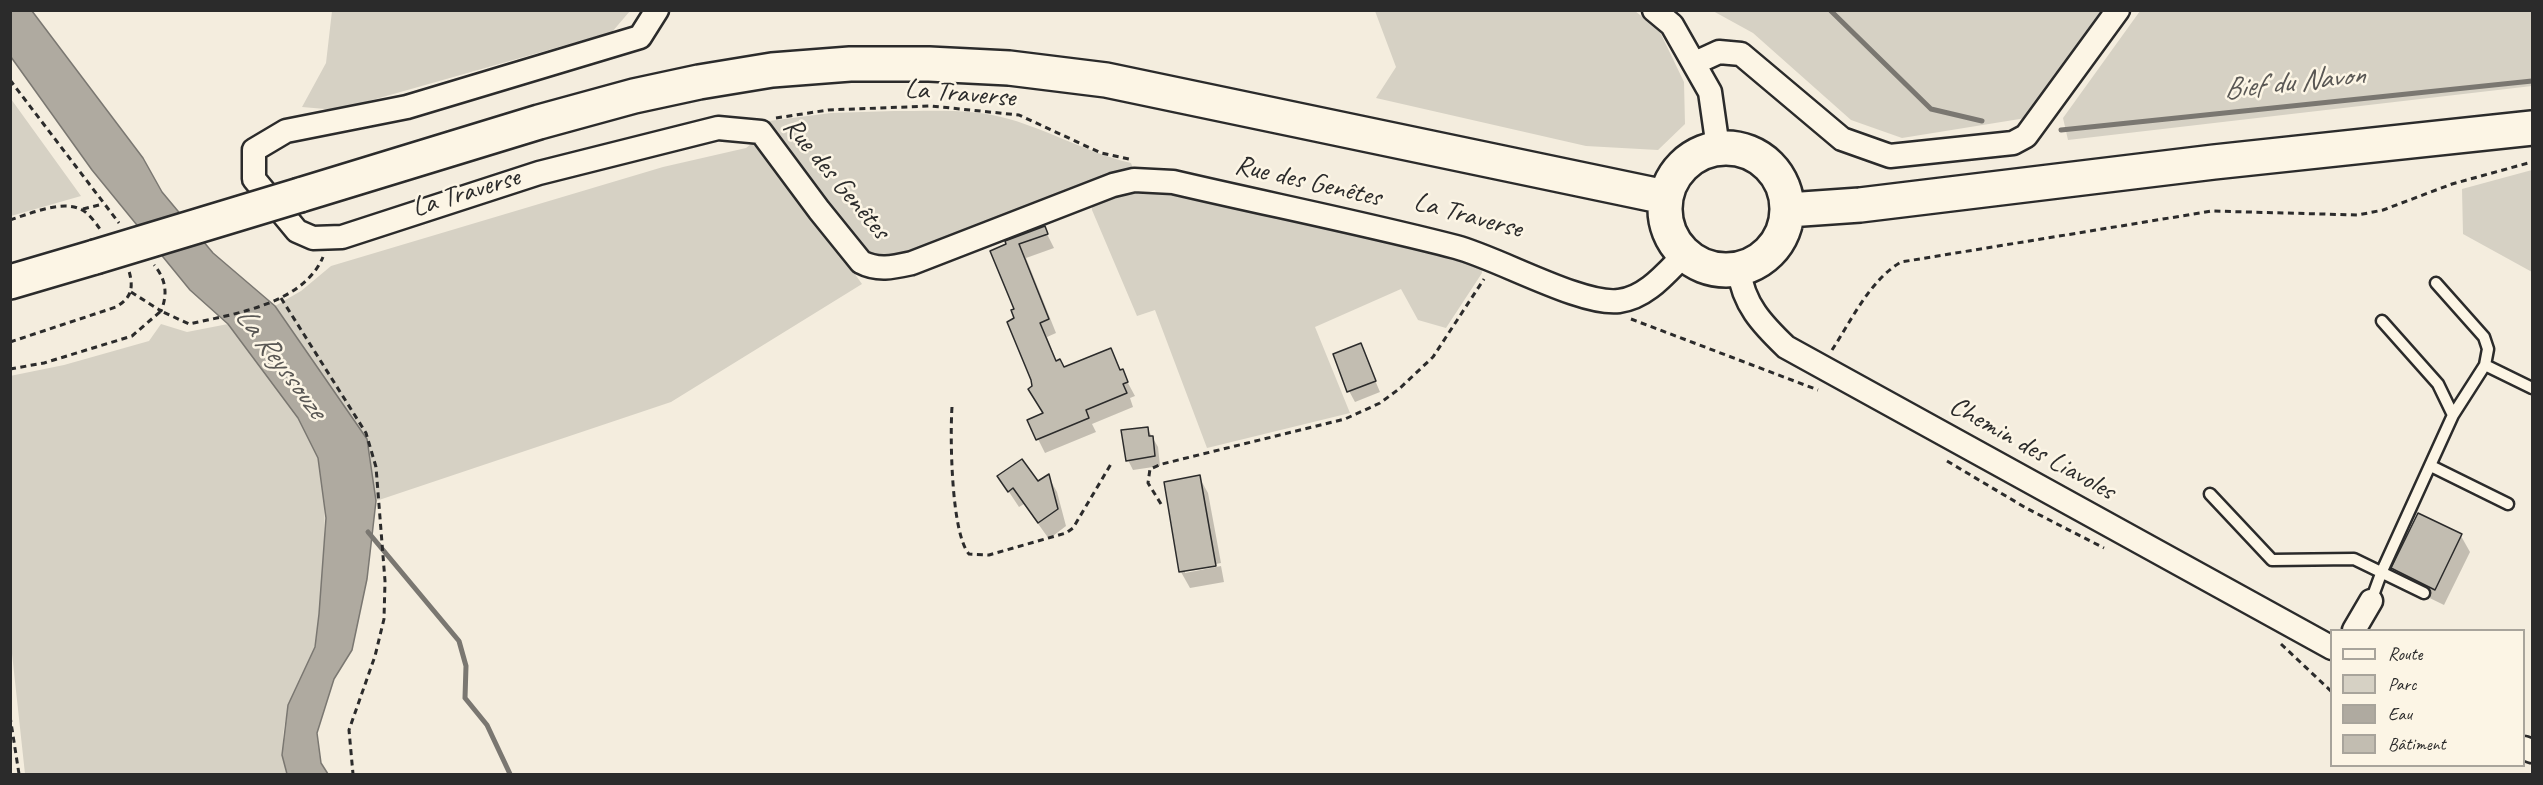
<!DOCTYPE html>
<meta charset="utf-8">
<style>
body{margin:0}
#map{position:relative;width:2543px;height:785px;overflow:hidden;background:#f4edde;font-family:Caveat,sans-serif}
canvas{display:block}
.frame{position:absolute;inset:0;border:12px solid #2b2b2b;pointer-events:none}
.legend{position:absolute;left:2330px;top:629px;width:195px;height:138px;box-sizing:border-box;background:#fcf5e5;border:2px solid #a8a49b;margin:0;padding:8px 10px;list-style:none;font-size:18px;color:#2b2b2b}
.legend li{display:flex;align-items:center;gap:12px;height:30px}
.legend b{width:30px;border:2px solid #a8a49b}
</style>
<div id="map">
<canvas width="2543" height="785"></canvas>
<div class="frame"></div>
<ul class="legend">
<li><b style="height:8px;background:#fcf5e5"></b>Route</li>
<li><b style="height:16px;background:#d6d1c4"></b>Parc</li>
<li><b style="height:16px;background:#afaaa0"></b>Eau</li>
<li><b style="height:16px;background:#c2bdb1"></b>Bâtiment</li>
</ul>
</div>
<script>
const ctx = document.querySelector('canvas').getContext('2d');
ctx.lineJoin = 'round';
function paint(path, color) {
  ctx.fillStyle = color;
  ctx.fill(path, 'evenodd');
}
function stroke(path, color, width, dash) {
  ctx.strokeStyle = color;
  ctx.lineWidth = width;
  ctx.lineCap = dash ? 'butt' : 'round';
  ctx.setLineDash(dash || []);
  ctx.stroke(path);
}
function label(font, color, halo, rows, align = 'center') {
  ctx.font = font + ' Caveat,sans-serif';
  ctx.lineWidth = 5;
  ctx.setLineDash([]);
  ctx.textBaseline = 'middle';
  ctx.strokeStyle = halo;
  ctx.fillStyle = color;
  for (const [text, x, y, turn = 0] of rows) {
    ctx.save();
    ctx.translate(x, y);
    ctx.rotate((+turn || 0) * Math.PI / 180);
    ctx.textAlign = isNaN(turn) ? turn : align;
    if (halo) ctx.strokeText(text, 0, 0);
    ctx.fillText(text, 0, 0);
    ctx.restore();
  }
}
const green = new Path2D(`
 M332,11H630L612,32L337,110L302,107L326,63Z
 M1375,11H1635L1659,30L1684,82L1685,124L1658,150L1586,146L1376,98L1396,67Z
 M1713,11H2101L2026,118L1902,138L1851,120L1753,33Z
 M2140,11H2532V86L2068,140L2063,118Z
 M10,99H11L81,196L11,216Z
 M894,111C931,111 973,108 1009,119C1051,131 1088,153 1131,163L1134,171L898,259L863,254L769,128V121L831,113Z
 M755,141L780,169L862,284L671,402L376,501L367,439L275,306L301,291L331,266L663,167L746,148Z
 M2532,170V272L2463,234L2462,189Z
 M1148,187L1451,254L1481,265L1482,273L1446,328L1418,320L1401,289L1315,327L1350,413L1207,448L1155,310L1137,316L1092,210V200Z
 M161,324L187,332L228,324C252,356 310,424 319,460C327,498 325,535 322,573C320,596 322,627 314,649C295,695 274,722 287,774H25L10,635V376L64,365L149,341Z`);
const water = new Path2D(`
 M10,11H32L143,158L162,192L213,253L275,306L367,439L376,501L367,579L352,650L334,679L317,733L321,763L328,774H287L282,755L288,705L315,647L319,614L326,518L318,458L298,418L228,324L190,290L92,170L11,57Z`);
const shadow = new Path2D(`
 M1044,228L1054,248L1026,258L1056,333L1047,337L1057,362L1064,369L1110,350L1135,396L1130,398L1133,407L1092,424L1096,432L1045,453L1029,421L1045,414L1033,387L1016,310L992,252Z
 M1360,345L1380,392L1355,402L1349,391Z
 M1147,428L1158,447L1160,466L1133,470L1128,460Z
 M1048,476L1057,492L1066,526L1049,539L1024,504L1019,507L999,477L1037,483Z
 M1199,477L1208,493L1221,563L1185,570V573L1221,566L1224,582L1190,588L1181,572L1165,483Z
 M2461,536L2470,552L2444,605L2403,585L2393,568Z`);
const stream = new Path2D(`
 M1830,10L1931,109L1982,121
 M2061,130L2532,81
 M368,532L459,641L466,666L465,698L487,725L510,774`);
const building = new Path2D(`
 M1045,226L1048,234L1019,244L1049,319L1040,323L1056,361L1060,359L1064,367L1111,348L1120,370L1123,369L1128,382L1123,384L1127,393L1086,410L1089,418L1036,440L1027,420L1043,413L1028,389L1032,386L1031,380L1007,322L1014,318L1011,310L1014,309L990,251L1006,244L1005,241Z
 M1361,343L1376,381L1347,392L1333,354Z
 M1148,427L1149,436H1153L1155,456L1126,461L1121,430Z
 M1022,459L1038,481L1049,474L1058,509L1038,523L1013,488L1008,492L997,476Z
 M1200,475L1216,566L1179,572L1164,482Z
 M2418,513L2462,534L2435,590L2391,568Z`);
const path = new Path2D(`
 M10,80L119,223
 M776,118L828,110L931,106L1019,115L1101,153L1129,159
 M83,209L103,204
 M10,220C29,214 61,200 80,209C88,212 95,222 100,229
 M131,292L161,311C168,294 166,279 154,265
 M281,298L366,433L376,467L385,581L384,619L375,656L349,730L353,774
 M1631,319L1818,390
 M10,342L116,307C131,298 134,289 129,271
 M1832,350C1851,321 1870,280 1901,262L2212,211L2358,215L2383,210L2452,184L2532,162
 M10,369L44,363L132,336L161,311L189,324C234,314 303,304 323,257
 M952,407C950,436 951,533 969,554L989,555L1066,533L1073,528L1111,464
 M1947,461L2026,508L2104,548
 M1161,504L1148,483L1150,469L1162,464L1345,419L1380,403L1399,389L1433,357L1484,279
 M2281,644L2332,692
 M10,716L19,774`);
const service = new Path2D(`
 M2382,321L2438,384L2453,415
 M2485,365L2532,388
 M2431,466L2508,504
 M2210,494L2272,560L2354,559L2424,593
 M2371,601L2382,571L2453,415L2485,365L2488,349L2484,337L2436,283`);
const minor = new Path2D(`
 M657,10L640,37L407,107L286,131L254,150V179L297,231L313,238L342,237L539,173L718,128L761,132L819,210L861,262C878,271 894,267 912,263L1113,185L1134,180L1173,182C1267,204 1363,223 1456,247C1498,258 1582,306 1619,301C1646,298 1666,273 1684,255
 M1654,10L1672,25L1710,92L1718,148
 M1695,63L1719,52L1741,54L1842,139L1890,156L2013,143L2026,136L2118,10
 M1739,270C1743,304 1762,324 1786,347L2332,648
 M2354,630L2371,601
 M2524,748L2532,751`);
const primary = new Path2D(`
 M1665 209a61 61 0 1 1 122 0a61 61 0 1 1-122 0Z
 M300,195L539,122L634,96L699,82L772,70L850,64H929L1009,68L1106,80L1665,197
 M1788,210L1860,205L2214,162L2532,128
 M10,282L95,257`);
const primaryBridge = new Path2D(`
 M95,257L300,195`);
const streetNames = [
 ["La Traverse",960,94,5],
 ["Rue des Genêtes",836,179,50],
 ["Rue des Genêtes",1308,182,13],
 ["La Traverse",466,193,-17],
 ["La Traverse",1468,216,15],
 ["Chemin des Liavoles",2032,449,29]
];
const waterNames = [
 ["Bief du Navon",2294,83,-6],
 ["La Reyssouze",280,363,53]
];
paint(green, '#d6d1c4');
paint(water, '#afaaa0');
stroke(water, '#7a7771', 1.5);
paint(shadow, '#0003');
stroke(stream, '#7a7771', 5);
paint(building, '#c2bdb1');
stroke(building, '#2b2b2b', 1.5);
stroke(service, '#2b2b2b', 15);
stroke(minor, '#2b2b2b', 27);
stroke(primary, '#2b2b2b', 38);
stroke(path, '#2b2b2b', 3, [6, 4.5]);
stroke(service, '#fcf5e5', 10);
stroke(minor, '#fcf5e5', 22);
stroke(primary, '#fcf5e5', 33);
stroke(primaryBridge, '#2b2b2b', 38, []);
stroke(primaryBridge, '#fcf5e5', 33);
label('28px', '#2b2b2b', '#fcf5e5', streetNames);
label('italic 30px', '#595754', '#fcf5e5', waterNames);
</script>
